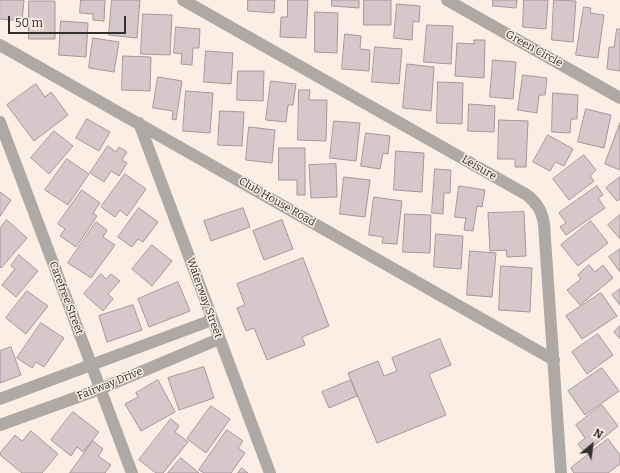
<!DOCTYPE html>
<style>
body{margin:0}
#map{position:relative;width:620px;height:473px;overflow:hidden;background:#fbefe5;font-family:Bitter,serif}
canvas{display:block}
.north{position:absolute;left:572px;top:425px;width:40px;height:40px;-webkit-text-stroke:3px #fbefe5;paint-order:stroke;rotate:29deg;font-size:11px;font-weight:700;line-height:16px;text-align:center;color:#322e2a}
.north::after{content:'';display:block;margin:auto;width:14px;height:18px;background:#322e2a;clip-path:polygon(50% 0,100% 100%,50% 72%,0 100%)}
.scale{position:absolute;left:8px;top:16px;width:118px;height:18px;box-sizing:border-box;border:2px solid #322e2a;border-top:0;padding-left:5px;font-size:12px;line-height:14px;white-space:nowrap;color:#322e2a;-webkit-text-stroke:3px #fbefe5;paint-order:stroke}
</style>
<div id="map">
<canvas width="620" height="473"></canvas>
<div class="north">N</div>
<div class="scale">50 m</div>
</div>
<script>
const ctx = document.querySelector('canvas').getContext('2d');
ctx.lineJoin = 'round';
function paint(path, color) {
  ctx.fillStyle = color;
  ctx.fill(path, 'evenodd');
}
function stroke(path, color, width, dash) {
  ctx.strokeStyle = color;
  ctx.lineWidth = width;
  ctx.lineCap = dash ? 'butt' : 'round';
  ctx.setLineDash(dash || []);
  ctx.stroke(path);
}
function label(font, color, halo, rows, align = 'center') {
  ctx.font = font + ' Bitter,serif';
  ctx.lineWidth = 3;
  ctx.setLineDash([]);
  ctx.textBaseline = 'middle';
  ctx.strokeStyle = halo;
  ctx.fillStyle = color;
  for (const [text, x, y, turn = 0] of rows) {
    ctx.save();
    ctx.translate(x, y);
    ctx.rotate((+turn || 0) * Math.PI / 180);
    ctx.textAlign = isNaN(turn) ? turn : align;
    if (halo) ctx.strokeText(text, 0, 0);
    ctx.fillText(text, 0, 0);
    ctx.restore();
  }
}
const building = new Path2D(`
 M0,0H24L22,21L0,19Z
 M81,0H105L104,21L93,20V14L80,13Z
 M112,0H140L137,38L109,35Z
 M248,0H275L274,13L248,11Z
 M288,0H308L306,38L280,37L281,17H287Z
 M332,0H359V8L332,6Z
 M364,0H391V25H364Z
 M493,0H517L516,8L493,6Z
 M524,0H548L546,29L523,27Z
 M554,0L576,1L573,42L552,40Z
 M29,1H55V39H29Z
 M397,4L420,6L419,22L413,21L412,40L394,38Z
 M584,7L591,8L590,13L604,15L598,58L576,55Z
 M315,12L338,13L337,53L315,52Z
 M143,14L172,15L170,55L141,54Z
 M61,21L88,23L86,57L59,55Z
 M427,25L453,26L451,64L424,62Z
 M176,27L200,29L199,48H193L192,65L181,64L182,54L174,53Z
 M617,29H620V71L607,69L609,47H614Z
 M345,34L361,36L360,49L370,50L369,71L342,69Z
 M93,38L119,42L114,72L89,68Z
 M474,40H485L484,78L455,76L457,43L474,44Z
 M375,47L402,49L399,84L372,82Z
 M206,51L233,53L231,84L204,82Z
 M123,56L151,57L150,91L122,90Z
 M493,60L516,62L513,99L490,97Z
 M407,64L434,67L431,111L403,108Z
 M238,71H264L263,101L237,100Z
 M523,75L547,78L545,95H539L537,113L518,110Z
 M158,77L182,81L176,120L172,119L173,111L153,108Z
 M271,81L296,84L293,105H288L286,122L266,120Z
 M438,82L463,83L462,124L437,123Z
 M36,84L45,97L51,92L68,115L34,141L7,105Z
 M299,90H310L309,100H327L326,141L298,140Z
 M186,91L213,93L210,133L183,131Z
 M553,93L578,95L577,119H571L570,133L552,132Z
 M469,104L495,106L494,132L468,131Z
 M586,109L611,115L604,148L578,142Z
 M220,111L244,112L242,146L218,145Z
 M87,119L110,132L99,151L76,138Z
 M499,120L528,121L526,167H515V159H498Z
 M334,121L360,123L356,161L330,158Z
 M620,123V170L605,164Z
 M249,127L275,130L272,163L246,160Z
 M54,131L73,146L49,174L31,158Z
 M366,133L390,136L388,154L383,153L380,169L361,166Z
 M548,135L573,149L564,166L555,162L550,171L533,162Z
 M108,146L116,152L119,147L127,152L122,160L127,163L119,176L111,171L104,182L90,173Z
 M279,148H305V195H297V180H279Z
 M396,151L424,153L422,192L394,190Z
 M584,155L596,170L590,176L594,181L569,200L553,179Z
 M67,159L89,174L68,205L45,190Z
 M336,164L337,197L311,198L309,165Z
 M435,169L451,170L450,193H444L443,214L432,213Z
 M125,174L146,189L127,216L120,210L115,217L101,207Z
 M344,177L370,180L365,217L340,214Z
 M620,177V199L617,201L606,188Z
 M459,186L485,190L482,207L477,206L473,231L464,230L466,218L455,217Z
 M597,186L603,195L598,198L605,208L566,235L560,227L566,223L559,213Z
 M82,190L100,203L93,213L97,216L76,247L60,236L65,229L58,224Z
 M0,192L11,200L0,216Z
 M374,197L402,201L397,244L382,243L383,237L369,235Z
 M139,208L158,222L143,242L138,239L132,247L118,237Z
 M243,208L250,227L211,241L204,221Z
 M524,212L526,256L507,257L506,250L490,251L488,213Z
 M405,214L431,215L430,253L403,252Z
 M620,215V239L608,225Z
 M7,220L27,238L1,268L0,267V228Z
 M282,220L293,249L264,260L253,231Z
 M591,221L608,243L578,266L561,245Z
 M96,222L107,230L103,237L115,245L91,278L68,263Z
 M436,234L463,236L461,269L434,267Z
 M152,245L172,261L152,286L132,269Z
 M620,249V272L609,257Z
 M470,251L496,253L492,297L467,295Z
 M19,255L38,271L16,297L2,285L15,269L11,266Z
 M303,258L329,326L302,337L305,345L267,360L254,328L246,331L237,308L245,305L237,284Z
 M589,265L595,272L603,265L613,278L580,305L567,290L581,279L578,275Z
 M501,266L532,268L530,312L499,310Z
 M101,274L106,279L111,274L120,281L108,294L113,299L103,311L84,294Z
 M178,282L190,311L149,327L138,299Z
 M620,289V305L612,295Z
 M27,291L48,306L26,334L6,318Z
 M601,293L617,316L582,339L566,316Z
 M133,305L142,330L107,342L99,316Z
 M41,323L64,338L44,367L36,362L32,368L17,358Z
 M620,326V339L614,332Z
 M598,334L613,355L587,374L572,352Z
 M440,339L451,365L429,374L446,415L377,443L348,373L378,361L384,376L397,371L392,358Z
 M11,347L21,375L0,383V351Z
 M204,367L214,398L179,410L168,378Z
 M602,368L619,391L585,415L568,391Z
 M158,380L175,412L141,431L125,404L138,397L136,393Z
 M351,380L357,396L329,408L322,392Z
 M602,405L618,426L585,453L578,444L585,438L576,425Z
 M211,406L230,419L206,453L187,439Z
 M73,412L99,432L83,452L77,447L71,456L51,440Z
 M171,419L179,426L175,432L188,442L163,473H156L139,460Z
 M227,430L243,441L238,448L245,453L231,473H204L199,470Z
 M31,431L58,454L42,473H22L0,455V453L15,435L22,441Z
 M608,439L620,455V464L608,473H574L571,468Z
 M93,441L103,449L98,456L111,465L105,473H70Z
 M181,458L199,473H168Z
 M242,468L248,473H238Z`);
const street = new Path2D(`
 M183,0L527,195C537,203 542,211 544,224L561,473
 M447,0L620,98
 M0,45L554,360
 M0,122L132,473
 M139,123L270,473
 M0,399L212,320
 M0,425L100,389L219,339`);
const streetNames = [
 ["Green Circle",534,49,29],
 ["Leisure",479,168,30],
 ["Club House Road",277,202,30],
 ["Carefree Street",66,298,69],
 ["Waterway Street",204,298,70],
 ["Fairway Drive",110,384,-22]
];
paint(building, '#d6c7cb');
stroke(building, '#a5969b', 1);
stroke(street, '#aea9a5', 12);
label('11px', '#322e2a', '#fbefe5', streetNames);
</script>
